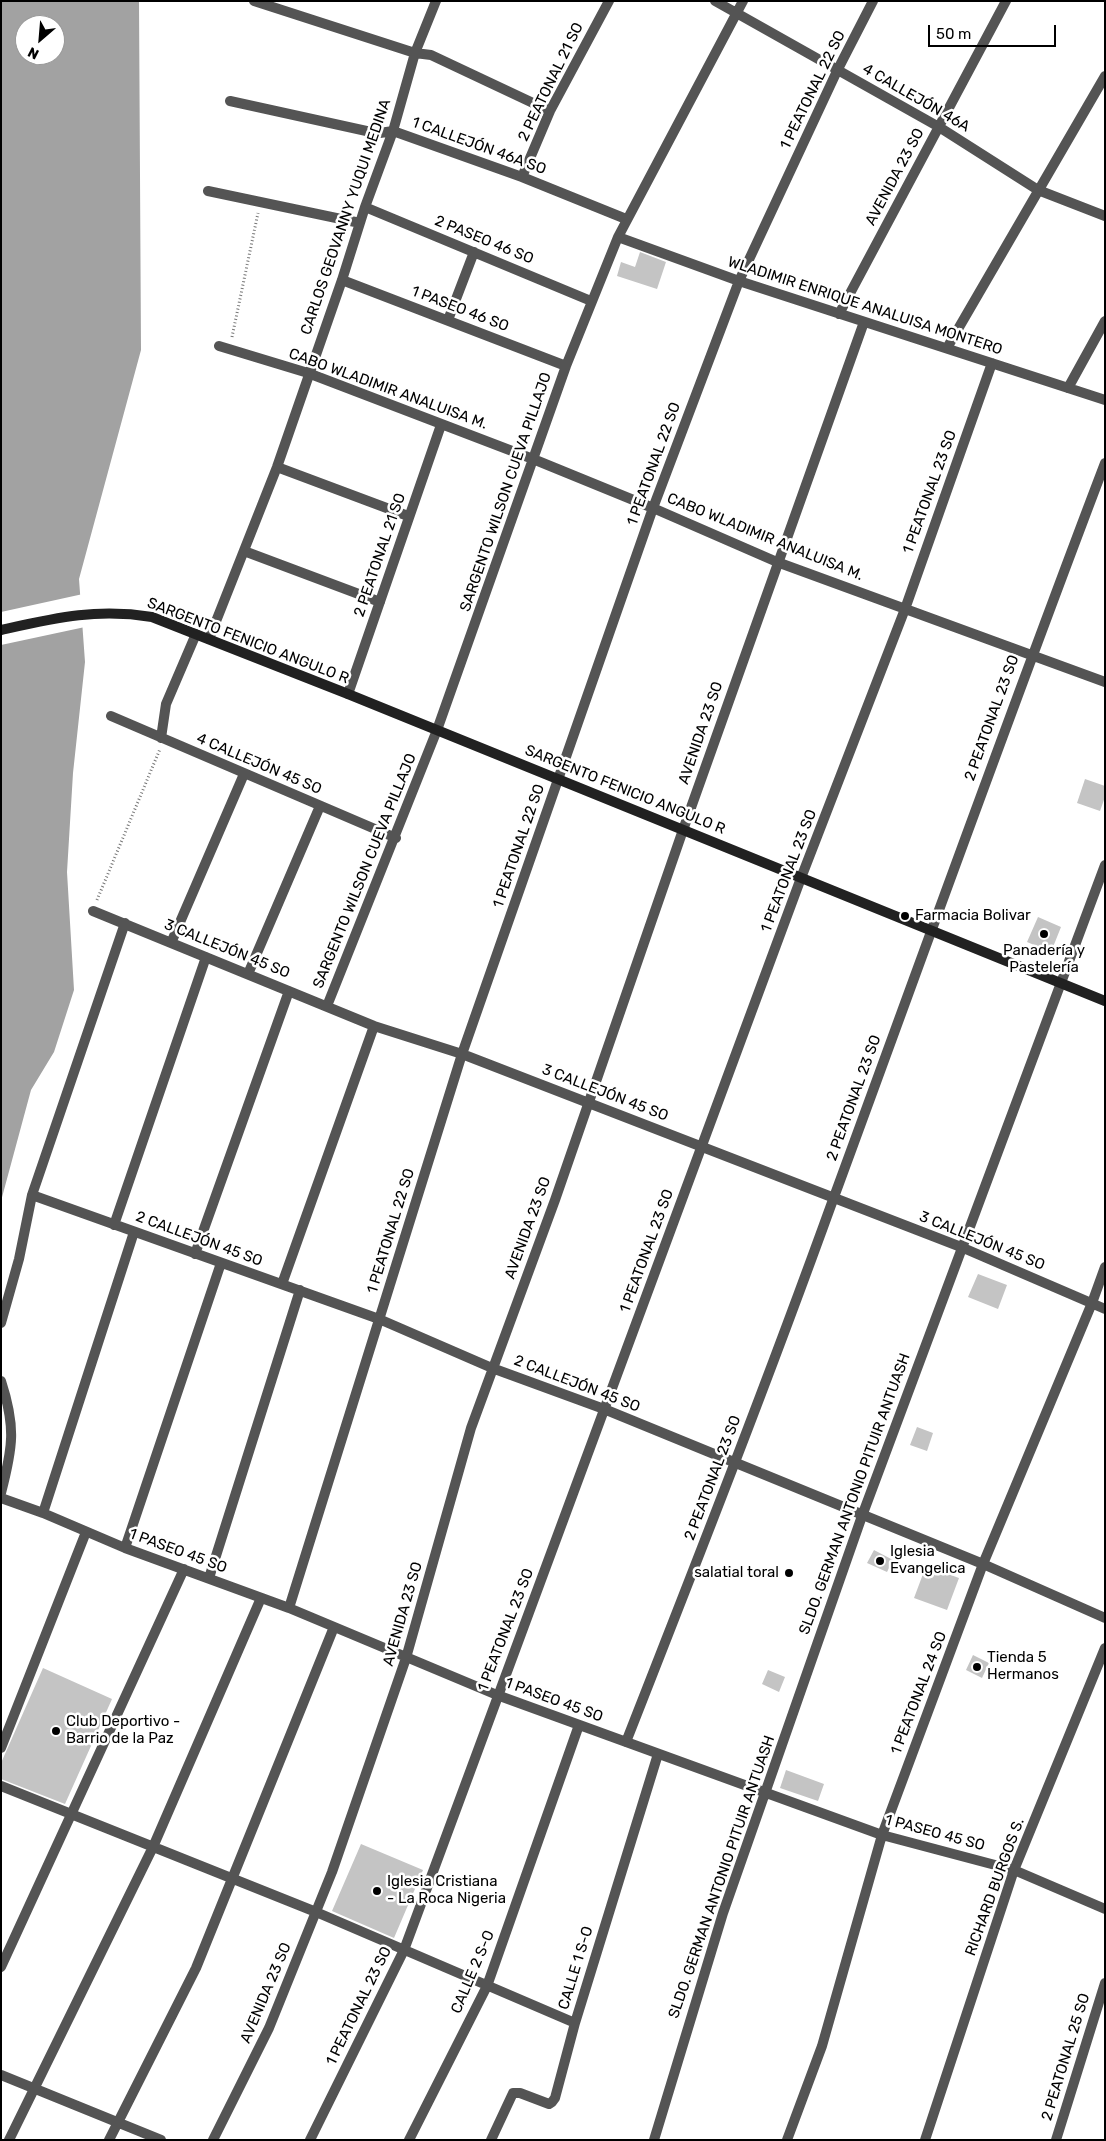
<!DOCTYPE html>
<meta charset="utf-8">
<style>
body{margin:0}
#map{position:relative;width:1106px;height:2141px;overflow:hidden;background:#fff;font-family:Rubik,sans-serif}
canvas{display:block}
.frame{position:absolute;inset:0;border:2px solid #000;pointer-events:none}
.north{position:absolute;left:15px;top:15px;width:50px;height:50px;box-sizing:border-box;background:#fff;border:1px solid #999;border-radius:50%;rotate:207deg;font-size:14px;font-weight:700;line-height:20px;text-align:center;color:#000}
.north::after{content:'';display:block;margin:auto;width:18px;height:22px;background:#000;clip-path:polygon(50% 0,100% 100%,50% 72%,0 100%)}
.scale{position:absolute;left:928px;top:25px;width:128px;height:22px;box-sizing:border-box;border:2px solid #000;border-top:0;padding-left:6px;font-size:15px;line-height:18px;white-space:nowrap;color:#000;-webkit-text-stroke:4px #fff;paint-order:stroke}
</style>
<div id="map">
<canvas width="1106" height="2141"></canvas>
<div class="frame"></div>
<div class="north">N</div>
<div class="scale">50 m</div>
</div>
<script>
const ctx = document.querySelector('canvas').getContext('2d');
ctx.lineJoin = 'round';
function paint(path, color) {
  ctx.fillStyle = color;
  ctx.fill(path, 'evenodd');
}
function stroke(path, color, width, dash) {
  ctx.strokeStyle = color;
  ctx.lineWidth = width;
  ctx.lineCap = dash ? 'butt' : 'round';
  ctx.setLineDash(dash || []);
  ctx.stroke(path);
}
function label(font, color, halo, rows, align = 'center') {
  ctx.font = font + ' Rubik,sans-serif';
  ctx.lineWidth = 5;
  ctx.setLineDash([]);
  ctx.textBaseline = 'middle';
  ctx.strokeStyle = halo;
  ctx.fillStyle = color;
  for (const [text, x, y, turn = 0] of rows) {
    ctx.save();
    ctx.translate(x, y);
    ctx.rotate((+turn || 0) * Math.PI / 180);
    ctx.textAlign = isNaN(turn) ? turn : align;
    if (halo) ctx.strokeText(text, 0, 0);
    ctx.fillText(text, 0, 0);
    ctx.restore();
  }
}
const water = new Path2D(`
 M1,1H139L141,350L79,579L85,662L73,773L67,872L74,990L54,1052L31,1090L1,1201ZM25,25H55V55H25Z`);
const pier = new Path2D(`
 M83,594L85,627L1,645V612Z`);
const building = new Path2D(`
 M640,252L666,262L657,289L617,276L621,262L635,267Z
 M1085,779L1105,786V797L1100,811L1077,803Z
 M1038,917L1061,927L1051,952L1027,942Z
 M978,1274L1007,1285L998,1309L968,1297Z
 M917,1427L933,1433L927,1451L910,1445Z
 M874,1550L893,1560L887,1572L867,1563Z
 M926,1566L959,1578L947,1610L914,1598Z
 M973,1655L989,1663L982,1678L966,1670Z
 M43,1668L112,1699L65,1804L1,1779V1763Z
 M768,1670L785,1677L779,1692L762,1684Z
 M786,1770L824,1784L818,1801L780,1788Z
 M361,1844L423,1870L394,1938L332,1911Z`);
const path = new Path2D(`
 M232,337L258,213
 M97,900L160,749`);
const street = new Path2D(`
 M254,1L415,53L431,55L550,111
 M715,1L939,127L1038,190L1105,216
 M230,101L371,132L380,133L393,131L522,177L626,219
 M522,177L550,111L609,1
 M208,191L360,223
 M365,207L591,301
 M618,237L739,281L1105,400
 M342,280L566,366
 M839,314L1006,1
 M448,320L474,252
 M219,346L308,373L533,459L653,508L777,562L1105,682
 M947,348L1105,76
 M1068,388L1105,321
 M277,467L408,516
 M244,551L380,602
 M209,639L277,467L342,280L365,207L393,131L415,53L436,1
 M348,694L441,425
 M111,716L396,838
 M161,738L166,704L196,634
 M93,911L374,1026L462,1054L961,1247L1105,1309
 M171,943L244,774
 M248,974L320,806
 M327,1006L437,730L566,366L618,237L743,1
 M32,1195L379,1319L492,1368L604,1409L983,1564L1105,1618
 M114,1225L206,957
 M195,1254L289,991
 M282,1284L374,1026
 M1,1323L19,1259L32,1195L125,923
 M1,1381C16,1427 13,1447 1,1493
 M1,1498L43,1513L125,1548L289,1608L497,1695L882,1835L1014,1870L1105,1909
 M43,1513L134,1232
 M125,1548L221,1263
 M209,1578L300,1290
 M289,1608L462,1054L653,508L739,281L837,71L873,1
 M626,1742C697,1561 768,1380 834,1197C924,952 1012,707 1105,463
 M1,1748L86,1532
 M1,1786L316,1912L575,2023
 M1,1967L184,1569
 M1,2075L161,2140
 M9,2140L153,1847L261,1598
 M109,2140L196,1968L334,1627
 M213,2140L269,2028L332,1872L406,1658L471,1428L555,1200L683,830L864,322
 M310,2140L404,1950L801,878L905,609L992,363
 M409,2140L487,1986L579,1725
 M491,2140L513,2093H520L549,2104L552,2102L555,2098L575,2023L658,1754
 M654,2140L723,1913L862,1516L1105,865
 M787,2140L822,2046L882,1835L983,1564L1092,1303L1105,1267
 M925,2140L1014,1870L1105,1648
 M1056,2140L1105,1983`);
const secondary = new Path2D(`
 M1,630C55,618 96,608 152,617L348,694L1105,1001`);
const markers = [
 [905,916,5,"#000"],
 [1044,934,5,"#000"],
 [880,1561,5,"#000"],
 [789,1573,5,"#000"],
 [977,1667,5,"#000"],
 [56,1731,5,"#000"],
 [377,1891,5,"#000"]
];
const streetNames = [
 ["2 PEATONAL 21 SO",551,82,-64],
 ["1 PEATONAL 22 SO",813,90,-64],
 ["4 CALLEJÓN 46A",916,98,30],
 ["1 CALLEJÓN 46A SO",479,146,20],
 ["AVENIDA 23 SO",895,177,-62],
 ["CARLOS GEOVANNY YUQUI MEDINA",346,217,-71],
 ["2 PASEO 46 SO",484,240,22],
 ["WLADIMIR ENRIQUE ANALUISA MONTERO",865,306,18],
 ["1 PASEO 46 SO",460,309,21],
 ["CABO WLADIMIR ANALUISA M.",388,389,20],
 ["1 PEATONAL 22 SO",654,464,-70],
 ["SARGENTO WILSON CUEVA PILLAJO",506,492,-71],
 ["1 PEATONAL 23 SO",930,492,-70],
 ["CABO WLADIMIR ANALUISA M.",765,537,22],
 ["2 PEATONAL 21 SO",380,555,-71],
 ["SARGENTO FENICIO ANGULO R",248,641,21],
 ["2 PEATONAL 23 SO",992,718,-70],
 ["AVENIDA 23 SO",701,733,-71],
 ["4 CALLEJÓN 45 SO",259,764,23],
 ["SARGENTO FENICIO ANGULO R",625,790,22],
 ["1 PEATONAL 22 SO",519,846,-71],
 ["SARGENTO WILSON CUEVA PILLAJO",365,871,-68],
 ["1 PEATONAL 23 SO",789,871,-69],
 ["3 CALLEJÓN 45 SO",227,949,22],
 ["3 CALLEJÓN 45 SO",605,1093,21],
 ["2 PEATONAL 23 SO",854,1098,-70],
 ["AVENIDA 23 SO",528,1228,-70],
 ["1 PEATONAL 22 SO",391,1231,-73],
 ["2 CALLEJÓN 45 SO",199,1239,20],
 ["3 CALLEJÓN 45 SO",982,1241,22],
 ["1 PEATONAL 23 SO",647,1251,-70],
 ["2 CALLEJÓN 45 SO",577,1384,21],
 ["2 PEATONAL 23 SO",713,1478,-69],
 ["SLDO. GERMAN ANTONIO PITUIR ANTUASH",855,1494,-70],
 ["1 PASEO 45 SO",178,1551,20],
 ["AVENIDA 23 SO",403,1614,-74],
 ["1 PEATONAL 23 SO",506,1630,-69],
 ["1 PEATONAL 24 SO",919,1693,-69],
 ["1 PASEO 45 SO",554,1700,20],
 ["1 PASEO 45 SO",935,1833,15],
 ["SLDO. GERMAN ANTONIO PITUIR ANTUASH",722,1877,-71],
 ["RICHARD BURGOS S.",995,1887,-70],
 ["CALLE 1 S-O",576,1968,-73],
 ["CALLE 2 S-O",473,1972,-67],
 ["AVENIDA 23 SO",266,1993,-67],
 ["1 PEATONAL 23 SO",359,2006,-64],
 ["2 PEATONAL 25 SO",1066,2057,-73]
];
const poiNames = [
 ["Farmacia Bolivar",915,916],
 ["Panadería y",1044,951,"center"],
 ["Pastelería",1044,968,"center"],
 ["Iglesia",890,1552],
 ["Evangelica",890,1569],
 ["salatial toral",779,1573,"right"],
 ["Tienda 5",987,1658],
 ["Hermanos",987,1675],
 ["Club Deportivo -",66,1722],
 ["Barrio de la Paz",66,1739],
 ["Iglesia Cristiana",387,1882],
 ["- La Roca Nigeria",387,1899]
];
paint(water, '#a2a2a2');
paint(pier, '#fff');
paint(building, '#c4c4c4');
stroke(path, '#767676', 3, [1, 2.5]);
stroke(street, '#545454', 10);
stroke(secondary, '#212121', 10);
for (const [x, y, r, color] of markers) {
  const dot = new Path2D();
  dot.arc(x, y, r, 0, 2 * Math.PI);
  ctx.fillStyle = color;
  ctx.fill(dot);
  stroke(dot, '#fff', 2);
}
label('15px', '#000', '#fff', streetNames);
label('15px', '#000', '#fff', poiNames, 'left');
</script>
